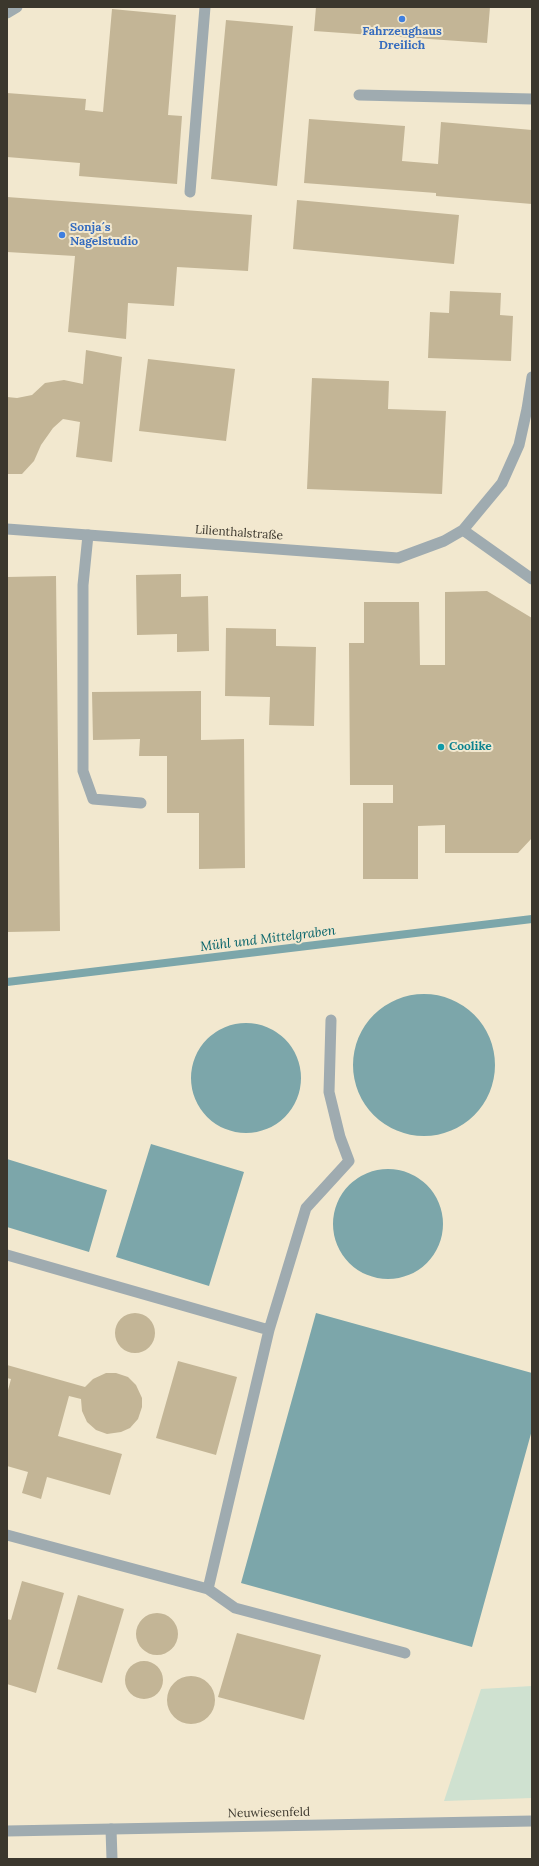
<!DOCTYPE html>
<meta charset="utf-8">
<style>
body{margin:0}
#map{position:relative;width:539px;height:1866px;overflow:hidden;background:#f2e8cf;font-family:Lora,serif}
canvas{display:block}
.frame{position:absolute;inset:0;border:8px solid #3b372d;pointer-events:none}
</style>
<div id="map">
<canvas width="539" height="1866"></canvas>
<div class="frame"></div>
</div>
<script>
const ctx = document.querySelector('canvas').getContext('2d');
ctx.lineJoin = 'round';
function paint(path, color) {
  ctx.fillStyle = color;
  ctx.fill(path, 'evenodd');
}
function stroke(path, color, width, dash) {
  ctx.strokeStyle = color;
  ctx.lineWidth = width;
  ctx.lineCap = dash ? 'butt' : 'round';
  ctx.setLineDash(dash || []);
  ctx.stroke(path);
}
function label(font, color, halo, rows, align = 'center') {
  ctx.font = font + ' Lora,serif';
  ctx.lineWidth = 4;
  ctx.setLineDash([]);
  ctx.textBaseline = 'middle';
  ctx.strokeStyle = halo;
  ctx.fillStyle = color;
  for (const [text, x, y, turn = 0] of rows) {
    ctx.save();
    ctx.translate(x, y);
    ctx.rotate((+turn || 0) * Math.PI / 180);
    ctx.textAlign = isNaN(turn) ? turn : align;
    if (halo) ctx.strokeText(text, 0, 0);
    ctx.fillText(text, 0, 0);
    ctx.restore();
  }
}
const green = new Path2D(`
 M532,1686V1798L444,1801L481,1689Z`);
const water = new Path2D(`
 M353 1065a71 71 0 1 1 142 0a71 71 0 1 1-142 0Z
 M191 1078a55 55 0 1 1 110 0a55 55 0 1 1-110 0Z
 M151,1144L244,1172L209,1286L116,1257Z
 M7,1159L107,1190L89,1252L7,1227Z
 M333 1224a55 55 0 1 1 110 0a55 55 0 1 1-110 0Z
 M316,1313L532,1373V1430L472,1647L241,1583Z`);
const stream = new Path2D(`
 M7,982L532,919`);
const building = new Path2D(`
 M316,7H490L487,43L314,31Z
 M112,9L176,15L168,115L182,116L177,184L79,176L80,163L7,157V93L86,99L85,110L103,112Z
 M226,20L293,26L277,186L211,179Z
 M309,119L405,126L402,161L438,164L441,122L532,130V204L436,196V193L304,183Z
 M7,197L252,215L248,271L177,267L174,306L128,303L126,339L68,332L75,256L7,252Z
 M297,200L459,215L454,264L293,249Z
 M450,291L501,293L500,315L513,316L511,361L428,358L430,312L449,313Z
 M86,350L122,357L112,462L76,457L80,422L63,419L53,428L41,445L34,461L22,474H7V397L17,398L32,395L45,383L64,380L83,384Z
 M148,359L235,369L226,441L139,431Z
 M312,378L389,381L388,409L446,411L442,494L307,489Z
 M181,574V597L208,596L209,651L177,652V634L137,635L136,575Z
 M56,576L60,931L7,932V577Z
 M487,591L532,618V838L518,853H445V825L418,826V879H363V803H393V785H350L349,643H364V602H419L420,665H445V592Z
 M226,628L276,629V646L316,647L314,726L269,725L270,697L225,696Z
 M201,691V740L244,739L245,868L199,869V813H167V756H139L140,739L93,740L92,692Z
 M115 1333a20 20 0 1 1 40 0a20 20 0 1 1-40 0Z
 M178,1361L237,1377L216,1455L156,1438Z
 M7,1365L85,1387L93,1379L106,1373H116L128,1377L136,1385L142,1398V1407L138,1419L130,1428L121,1432L107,1434L96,1430L87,1422L82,1411L81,1399L69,1396L58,1436L122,1454L110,1495L47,1477L41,1499L22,1493L28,1472L7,1466V1394L11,1379L7,1378Z
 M22,1581L64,1593L36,1693L7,1684V1619L11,1620Z
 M78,1595L124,1609L102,1683L57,1669Z
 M136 1634a21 21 0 1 1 42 0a21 21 0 1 1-42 0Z
 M237,1633L321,1655L304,1720L218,1697Z
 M125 1680a19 19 0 1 1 38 0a19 19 0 1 1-38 0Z
 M167 1700a24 24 0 1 1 48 0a24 24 0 1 1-48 0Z`);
const service = new Path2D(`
 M359,95L532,99
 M190,192L205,7
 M88,535L83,585V771L93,799L141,803
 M7,1255L269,1330L208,1589L7,1535
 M269,1330L306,1208L349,1161L340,1137L329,1092L331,1020
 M208,1589L235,1608L405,1653
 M111,1829L112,1859`);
const minor = new Path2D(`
 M7,13L17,7
 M7,529L398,558L444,541L463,530L502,483L519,445L527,409L532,377
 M463,530L532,579
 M7,1831L532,1821`);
const markers = [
 [402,19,4,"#3f7fe0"],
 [62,235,4,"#3f7fe0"],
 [441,747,4,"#0f9aa8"]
];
const shopNames = [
 ["Fahrzeughaus",402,32],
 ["Dreilich",402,46],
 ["Sonja´s",70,228,"left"],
 ["Nagelstudio",70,242,"left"]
];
const streetNames = [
 ["Lilienthalstraße",239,533,4],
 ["Neuwiesenfeld",269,1813,-1]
];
const cultureNames = [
 ["Coolike",449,747]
];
const waterNames = [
 ["Mühl und Mittelgraben",268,939,-7]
];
paint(green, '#cfe1d0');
paint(water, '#7ca6aa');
stroke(stream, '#7ca6aa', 8);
paint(building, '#c3b596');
stroke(service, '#9fabb0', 11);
stroke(minor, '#9fabb0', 11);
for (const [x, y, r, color] of markers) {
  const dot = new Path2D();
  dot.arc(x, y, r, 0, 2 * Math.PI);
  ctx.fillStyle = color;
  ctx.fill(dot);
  stroke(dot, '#f2e8cf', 1.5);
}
label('bold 12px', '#366cbe', '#f2e8cf', shopNames);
label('12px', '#3b372d', '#f2e8cf', streetNames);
label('bold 12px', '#0d838f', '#f2e8cf', cultureNames, 'left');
label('italic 13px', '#026168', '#f2e8cf', waterNames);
</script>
